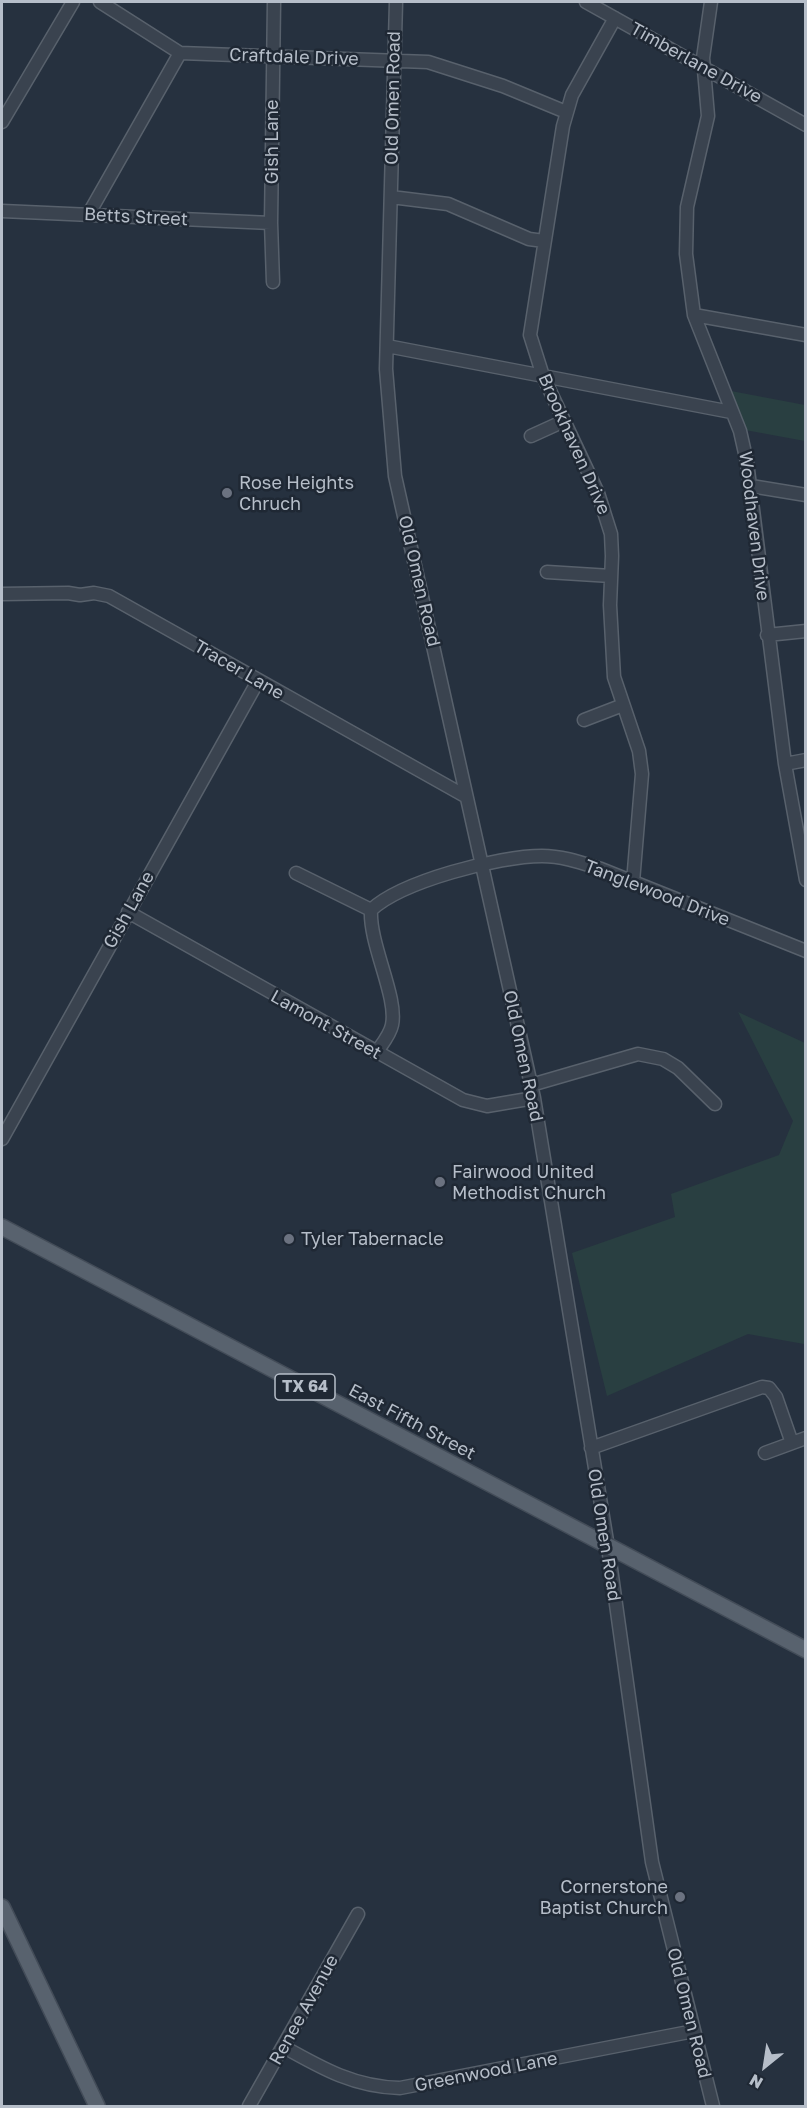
<!DOCTYPE html>
<style>
body{margin:0}
#map{position:relative;width:807px;height:2108px;overflow:hidden;background:#26313f;font-family:"Golos Text",sans-serif}
canvas{display:block}
.frame{position:absolute;inset:0;border:3px solid #b6bec9;pointer-events:none}
.north{position:absolute;left:735px;top:2036px;width:60px;height:60px;-webkit-text-stroke:4px #1f2834;paint-order:stroke;rotate:210deg;font-size:16px;font-weight:700;line-height:24px;text-align:center;color:#b6bec9}
.north::after{content:'';display:block;margin:auto;width:21px;height:27px;background:#b6bec9;clip-path:polygon(50% 0,100% 100%,50% 72%,0 100%)}
</style>
<div id="map">
<canvas width="807" height="2108"></canvas>
<div class="frame"></div>
<div class="north">N</div>
</div>
<script>
const ctx = document.querySelector('canvas').getContext('2d');
ctx.lineJoin = 'round';
function paint(path, color) {
  ctx.fillStyle = color;
  ctx.fill(path, 'evenodd');
}
function stroke(path, color, width, dash) {
  ctx.strokeStyle = color;
  ctx.lineWidth = width;
  ctx.lineCap = dash ? 'butt' : 'round';
  ctx.setLineDash(dash || []);
  ctx.stroke(path);
}
function label(font, color, halo, rows, align = 'center') {
  ctx.font = font + ' "Golos Text",sans-serif';
  ctx.lineWidth = 5;
  ctx.setLineDash([]);
  ctx.textBaseline = 'middle';
  ctx.strokeStyle = halo;
  ctx.fillStyle = color;
  for (const [text, x, y, turn = 0] of rows) {
    ctx.save();
    ctx.translate(x, y);
    ctx.rotate((+turn || 0) * Math.PI / 180);
    ctx.textAlign = isNaN(turn) ? turn : align;
    if (halo) ctx.strokeText(text, 0, 0);
    ctx.fillText(text, 0, 0);
    ctx.restore();
  }
}
const green = new Path2D(`
 M731,391L805,405V441L745,430Z
 M738,1012L805,1043V1346L804,1344L748,1334L607,1396L572,1253L675,1217L671,1194L779,1155L793,1121Z`);
const minor = new Path2D(`
 M100,2L180,53L428,62L503,86L566,112
 M396,2L386,369L395,476L534,1098L608,1547L652,1862L713,2106
 M586,2L806,125
 M711,2L703,58L708,116L687,207L686,254L694,315L740,431L747,462L785,764L806,880
 M615,18L572,95L563,126L530,335L543,376L598,493L611,534L612,556L610,605L614,677L639,751L642,774L633,882
 M2,122L73,2
 M391,197L448,204L529,239L544,241
 M2,211L271,223
 M88,215L180,53
 M273,282L271,223L274,2
 M694,315L806,335
 M387,346L731,412
 M531,436L564,421
 M751,486L806,495
 M547,572L611,576
 M2,594L68,593L80,595L94,593L109,596L465,796
 M767,635L806,631
 M584,720L623,705
 M785,764L806,760
 M296,873L371,910
 M371,910C402,881 499,856 542,856C563,856 582,863 601,869L806,951
 M371,910C369,944 398,997 392,1025C390,1035 382,1044 376,1053
 M128,912L463,1100L487,1106L534,1098
 M531,1085L638,1054L663,1059L678,1068L715,1104
 M2,1139L258,681
 M591,1448L762,1387L769,1388L776,1397L792,1443
 M765,1453L806,1438
 M284,2047C323,2069 355,2087 400,2088L694,2031
 M249,2106L358,1914`);
const major = new Path2D(`
 M2,1227L806,1650
 M2,1907L97,2106`);
const markers = [
 [227,493,6,"#6b7280"],
 [440,1182,6,"#6b7280"],
 [289,1239,6,"#6b7280"],
 [680,1897,6,"#6b7280"]
];
const shields = [
 [305,1387,60]
];
const shieldNames = [
 ["TX 64",305,1387]
];
const streetNames = [
 ["Craftdale Drive",294,57,2],
 ["Timberlane Drive",696,63,29],
 ["Old Omen Road",393,98,-89],
 ["Gish Lane",272,142,-90],
 ["Betts Street",136,217,3],
 ["Brookhaven Drive",574,444,66],
 ["Woodhaven Drive",754,526,83],
 ["Old Omen Road",419,581,77],
 ["Tracer Lane",239,670,30],
 ["Tanglewood Drive",657,893,21],
 ["Gish Lane",129,910,-61],
 ["Lamont Street",326,1025,29],
 ["Old Omen Road",523,1056,78],
 ["East Fifth Street",412,1422,28],
 ["Old Omen Road",604,1535,81],
 ["Renee Avenue",304,2010,-61],
 ["Old Omen Road",689,2013,76],
 ["Greenwood Lane",486,2072,-11]
];
const poiNames = [
 ["Rose Heights",239,483],
 ["Chruch",239,504],
 ["Fairwood United",452,1172],
 ["Methodist Church",452,1193],
 ["Tyler Tabernacle",301,1239],
 ["Cornerstone",668,1887,"right"],
 ["Baptist Church",668,1908,"right"]
];
paint(green, '#293f41');
stroke(minor, '#58616c', 15);
stroke(major, '#434c58', 18);
stroke(minor, '#3a434f', 12);
stroke(major, '#58626e', 15);
for (const [x, y, r, color] of markers) {
  const dot = new Path2D();
  dot.arc(x, y, r, 0, 2 * Math.PI);
  ctx.fillStyle = color;
  ctx.fill(dot);
  stroke(dot, '#1f2834', 2);
}
for (const [x, y, w] of shields) {
  const box = new Path2D();
  box.roundRect(x - w / 2, y - 13, w, 26, 4.5);
  ctx.fillStyle = '#1f2834';
  ctx.fill(box);
  stroke(box, '#b6bec9', 1.5);
}
label('bold 16px', '#b6bec9', null, shieldNames);
label('18px', '#b6bec9', '#1f2834', streetNames);
label('18px', '#b6bec9', '#1f2834', poiNames, 'left');
</script>
